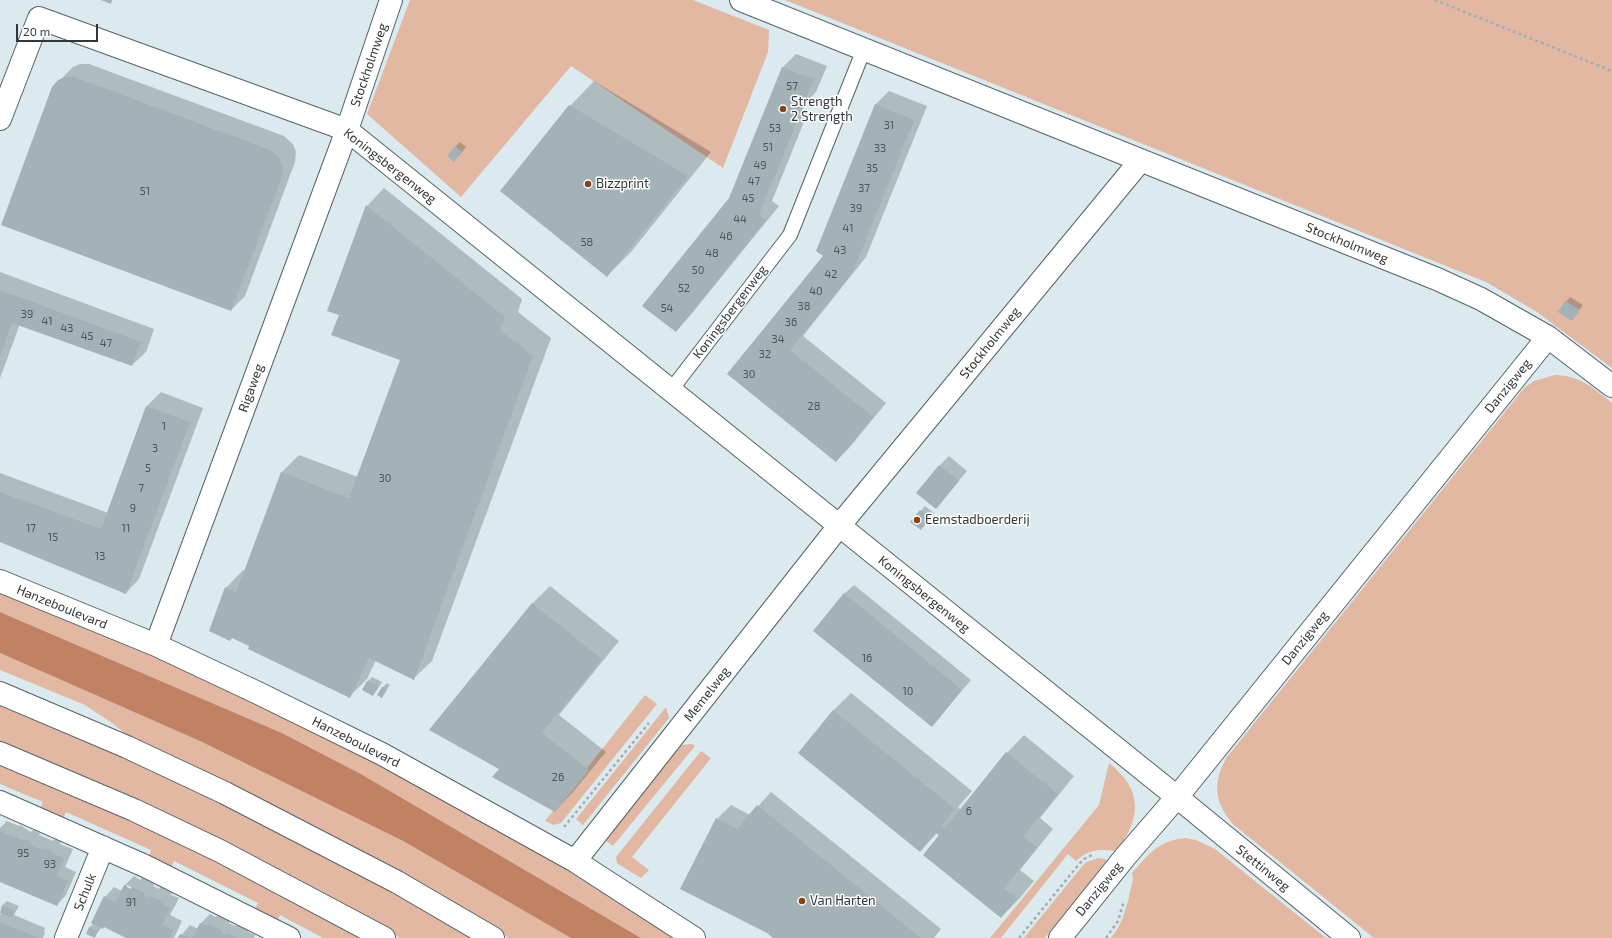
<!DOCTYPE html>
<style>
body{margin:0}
#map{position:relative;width:1612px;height:938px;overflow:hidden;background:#daeaef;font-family:"Exo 2",sans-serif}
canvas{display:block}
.scale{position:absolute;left:16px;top:24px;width:82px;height:18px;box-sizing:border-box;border:2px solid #303639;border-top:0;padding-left:5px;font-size:12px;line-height:14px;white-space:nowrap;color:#303639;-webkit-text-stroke:3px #fff;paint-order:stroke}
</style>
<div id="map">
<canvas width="1612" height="938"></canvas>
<div class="scale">20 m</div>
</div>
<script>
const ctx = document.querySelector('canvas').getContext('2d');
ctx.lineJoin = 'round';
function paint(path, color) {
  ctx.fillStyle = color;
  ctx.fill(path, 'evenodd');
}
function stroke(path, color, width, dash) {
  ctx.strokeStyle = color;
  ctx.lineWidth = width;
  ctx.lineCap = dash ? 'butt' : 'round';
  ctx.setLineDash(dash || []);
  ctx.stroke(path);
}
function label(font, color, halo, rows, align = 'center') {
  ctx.font = font + ' "Exo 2",sans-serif';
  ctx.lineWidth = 3;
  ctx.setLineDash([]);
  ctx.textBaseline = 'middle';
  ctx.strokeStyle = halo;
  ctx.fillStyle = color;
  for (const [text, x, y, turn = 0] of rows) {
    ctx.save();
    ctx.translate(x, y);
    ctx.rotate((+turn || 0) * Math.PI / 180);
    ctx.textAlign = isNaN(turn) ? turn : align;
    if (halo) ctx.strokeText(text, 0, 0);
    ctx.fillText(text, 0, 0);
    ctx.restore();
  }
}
const green = new Path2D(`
 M410,0H693L769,30L768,52L723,168L571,66L461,197L367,114Z
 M785,0H1612V368L1537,312L1486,282Z
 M1555,375C1581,376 1592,387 1612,403V938H1374L1234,825C1214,803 1212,782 1227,757L1525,387L1534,381Z
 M0,589L46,607L290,716L562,864L680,938H641L361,774L282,733L0,612Z
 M0,653L202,742L403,841L571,938H509L481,921L132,739L112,723L85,705L0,670Z
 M645,695L657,704L561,823L554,825L545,821Z
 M0,701L219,798L481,938H400L380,926L0,743Z
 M666,707L669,718L583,825L576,819Z
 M692,744L695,746L613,846L605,840L681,745Z
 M701,751L711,758L632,857L649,870L641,878L620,865L617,863L616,857Z
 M0,760L76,792L371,938H323L280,915L276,923L254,912L258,903L174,861L170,870L148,860L151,850L66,812L62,821L39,811L43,802L0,784Z
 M1109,763C1143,790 1142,818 1116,851C1100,849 1089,849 1076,861L1068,854L1001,938H990L1099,805Z
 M1185,838L1196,840L1215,849L1326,938H1111C1125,921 1128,900 1133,879L1132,873C1149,854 1158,841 1185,838Z
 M1098,858L1105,859L1108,861L1045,938H1024L1083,865L1087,862Z`);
const water = new Path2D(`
 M0,612L282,733L361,774L641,938H571L403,841L202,742L0,653Z`);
const shadow = new Path2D(`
 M796,54L827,66L816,92L805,103L803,110L808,112L772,201L779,206L689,317L676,331L783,67Z
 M80,64H89L284,136L293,144L296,152L295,162L245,296L231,310L59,81L73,67Z
 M594,81L711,152L631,252L607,276L502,191L570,106Z
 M889,91L927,106L866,257L803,336L886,403L850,447L836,461L728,373L824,255L875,105Z
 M460,142L466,147L459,156L455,147Z
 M384,188L522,299L518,312L551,338L432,661L414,678L376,660L367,679L349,697L251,646L233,637L230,640L226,588L243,570L245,571L281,473L299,455L358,477L401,360L340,315L367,206Z
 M0,272L154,329L146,352L132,365L20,324L0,378Z
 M1570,297L1583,305L1572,320L1566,302Z
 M161,392L203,408L139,579L126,593L0,541V473L108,513L147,406Z
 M949,456L967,471L936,508L939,466Z
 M925,506L934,513L925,525L912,522Z
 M854,585L971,680L932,726L844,594Z
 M550,586L619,641L559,715L606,752L572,793L555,811L500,769L431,730L533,603Z
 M372,677L382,682L377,690L373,695L367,682Z
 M387,683L390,685L382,697L383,687Z
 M851,693L972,791L958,807L961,810L1007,753L1024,735L1074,776L1040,818L1053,829L1020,870L1034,881L1019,899L1001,917L940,835L937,833L920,851L833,711Z
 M771,792L941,929L934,938H775L768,932L717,819L731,805L750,815Z
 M7,821L19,826L20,825L31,832L33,830L40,833L39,835L53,841L54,839L61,842L60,844L73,849L65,867L76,872L66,895L57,905L0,881V828Z
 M134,876L140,880L142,878L154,884L153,886L159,889L160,887L172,893L171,895L179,898L170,915L182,921L174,938H128L104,926L102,927L94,937L89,928L94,923L105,897L114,887L122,891L124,886ZM127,885L136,890L135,892L127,888Z
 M7,901L19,906L14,915L45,928L44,931L45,932L43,938H0V915L2,913L1,912L3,905Z
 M210,914L216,917L218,915L230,921L229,923L235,926L237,925L249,930L248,932L255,935L254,938H179L190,925L198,929L201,923Z`);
const building = new Path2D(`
 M101,0H112L111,4Z
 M782,67L814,79L759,215L766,220L676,332L642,306L729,198Z
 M65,77H75L270,150L279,157L283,167L282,177L231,311L1,225L52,87L58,80Z
 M875,104L914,120L853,272L790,350L873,417L836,462L727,374L823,256L816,251Z
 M569,105L688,176L607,277L500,191Z
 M455,146L462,152L454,162L447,156Z
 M366,205L505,317L500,330L533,356L414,680L369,658L350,698L248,649L249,646L232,638L230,641L209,631L225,587L236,593L281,472L349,498L400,360L331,335L339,315L327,311Z
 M0,290L141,342L132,366L12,323L0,356Z
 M1565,301L1580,310L1572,321L1558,312Z
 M146,406L190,422L126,594L0,542V492L101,529Z
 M939,465L959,481L936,509L916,493Z
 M920,510L930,518L921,530L910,522Z
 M844,593L962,690L932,727L813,631Z
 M532,603L602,659L542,733L589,770L555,812L492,777L499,769L429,730Z
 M367,681L378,686L373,696L362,690Z
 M382,687L387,689L382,698L377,695Z
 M833,710L955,809L941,826L945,828L1006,752L1058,794L1023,837L1037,847L1004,888L1017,899L1001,918L923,855L939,835L936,833L920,852L798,753Z
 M757,805L916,934L921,938H773L767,933L680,889L716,818L737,829Z
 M0,831L9,835L10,834L22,841V839L31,842L30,844L43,850L44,848L52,851V853L64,858L57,876L68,881L57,906L0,882Z
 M124,885L131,889L132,887L145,893L144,895L149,898L150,896L164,902L163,904L170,908L162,925L173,930L170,938H126L104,927L103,929L91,923L104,896L115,902Z
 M2,905L15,911L12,918L0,913Z
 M0,922L39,938H0Z
 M200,923L207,926L208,924L222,930L221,932L226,935L227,933L237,938H192Z
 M89,927L98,931L95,938L86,934Z
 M180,934L190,938H178Z`);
const path = new Path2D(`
 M1435,0L1612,71
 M564,827L649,723
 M1019,938L1080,863L1084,859L1094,854
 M1106,938L1118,921L1124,901`);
const service = new Path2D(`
 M671,390L790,235L864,49`);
const minor = new Path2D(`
 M741,0L1437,279L1481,299L1548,337L1612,386
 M0,119L39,18L347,130L1177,797L1349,938
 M0,581L156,645L258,693L382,754L575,861L694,938
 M156,645L347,130L391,0
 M0,802L145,866L289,938
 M575,861L839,526L1141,160
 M66,938L103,847
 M1060,938L1125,857L1177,797L1548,337`);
const secondary = new Path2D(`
 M0,693L127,747L225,793L397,882L493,938
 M0,753L134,810L220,851L384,938`);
const markers = [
 [783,109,4,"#88431a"],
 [588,184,4,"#88431a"],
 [917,520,4,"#88431a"],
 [802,901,4,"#88431a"]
];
const numberNames = [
 ["57",792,86],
 ["31",889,125],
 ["53",775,128],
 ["51",768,147],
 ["33",880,148],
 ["49",760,165],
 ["35",872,168],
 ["47",754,181],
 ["37",864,188],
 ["51",145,191],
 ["45",748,198],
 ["39",856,208],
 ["44",740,219],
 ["41",848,228],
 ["46",726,236],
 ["58",587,242],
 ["43",840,250],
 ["48",712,253],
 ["50",698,270],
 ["42",831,274],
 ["52",684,288],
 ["40",816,291],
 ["38",804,306],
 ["54",667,308],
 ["39",27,314],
 ["41",47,321],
 ["36",791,322],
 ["43",67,328],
 ["45",87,336],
 ["34",778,339],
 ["47",106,343],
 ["32",765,354],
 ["30",749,374],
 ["28",814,406],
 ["1",164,426],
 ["3",155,448],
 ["5",148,468],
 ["30",385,478],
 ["7",141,488],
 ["9",133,508],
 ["17",31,528],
 ["11",126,528],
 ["15",53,537],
 ["13",100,556],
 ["16",867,658],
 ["10",908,691],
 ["26",558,777],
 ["6",969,811],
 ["95",23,853],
 ["93",50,864],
 ["91",131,902]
];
const streetNames = [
 ["Stockholmweg",369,65,-71],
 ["Koningsbergenweg",390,166,38],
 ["Stockholmweg",1347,243,22],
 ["Koningsbergenweg",730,312,-53],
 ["Stockholmweg",990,343,-51],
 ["Danzigweg",1508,386,-51],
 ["Rigaweg",251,388,-70],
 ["Koningsbergenweg",924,594,39],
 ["Hanzeboulevard",62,607,22],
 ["Danzigweg",1305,638,-51],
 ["Memelweg",707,694,-52],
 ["Hanzeboulevard",356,742,27],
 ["Stettinweg",1263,868,39],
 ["Danzigweg",1099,889,-51],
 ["Schulk",85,892,-68]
];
const poiNames = [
 ["Strength",791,102],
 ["2 Strength",791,117],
 ["Bizzprint",596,184],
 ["Eemstadboerderij",925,520],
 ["Van Harten",810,901]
];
paint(green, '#e2b8a3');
paint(water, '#c08262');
paint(shadow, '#0003');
paint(building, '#a2b2b7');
stroke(service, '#556367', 16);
stroke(minor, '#556367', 24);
stroke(secondary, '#556367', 24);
stroke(path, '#a1aeb2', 2.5, [3, 3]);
stroke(service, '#fff', 14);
stroke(minor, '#fff', 22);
stroke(secondary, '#fff', 22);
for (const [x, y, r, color] of markers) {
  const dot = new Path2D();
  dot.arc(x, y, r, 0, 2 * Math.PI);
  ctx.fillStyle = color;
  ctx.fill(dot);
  stroke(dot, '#fff', 1.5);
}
label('11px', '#4c5558', null, numberNames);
label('13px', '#303639', '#fff', streetNames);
label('13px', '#303639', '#fff', poiNames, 'left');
</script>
